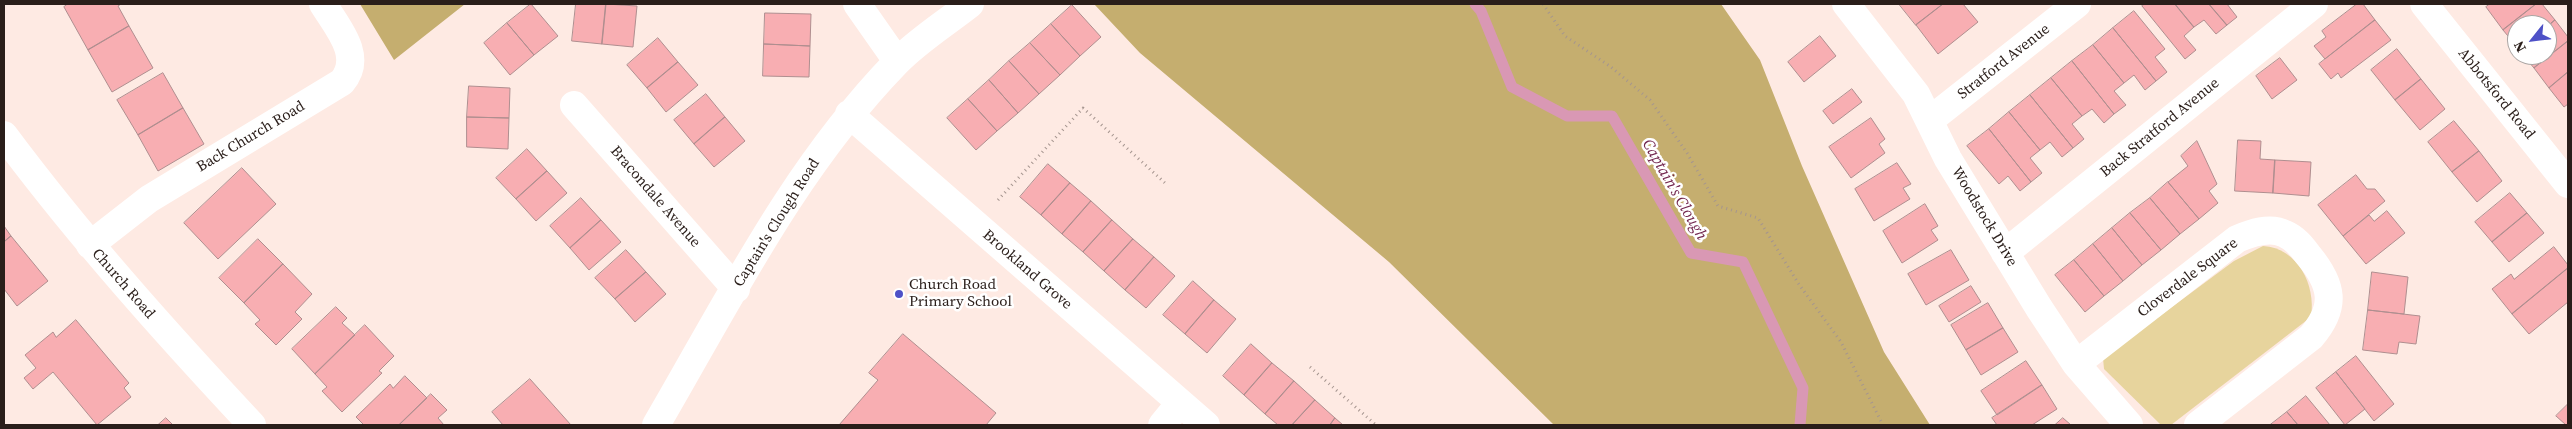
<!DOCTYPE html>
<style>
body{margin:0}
#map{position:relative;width:2572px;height:429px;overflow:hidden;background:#feeae3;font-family:"Source Serif 4",serif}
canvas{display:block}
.frame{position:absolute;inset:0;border:5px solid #2a1e1a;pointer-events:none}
.north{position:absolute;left:2507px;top:15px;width:50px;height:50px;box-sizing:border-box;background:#fff;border:1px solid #aaa5a3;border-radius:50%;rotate:241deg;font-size:14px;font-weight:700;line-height:20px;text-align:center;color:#2a1e1a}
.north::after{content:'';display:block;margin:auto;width:18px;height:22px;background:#4e51c7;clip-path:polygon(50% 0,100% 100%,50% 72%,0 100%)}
</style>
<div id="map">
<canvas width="2572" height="429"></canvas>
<div class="frame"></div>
<div class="north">N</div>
</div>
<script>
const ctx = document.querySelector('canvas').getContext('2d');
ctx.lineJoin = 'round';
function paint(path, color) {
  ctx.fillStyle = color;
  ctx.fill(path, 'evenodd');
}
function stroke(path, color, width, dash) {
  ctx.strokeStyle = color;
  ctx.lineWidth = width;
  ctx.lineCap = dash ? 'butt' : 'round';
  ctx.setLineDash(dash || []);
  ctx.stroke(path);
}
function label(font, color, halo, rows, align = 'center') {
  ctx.font = font + ' "Source Serif 4",serif';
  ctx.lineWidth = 5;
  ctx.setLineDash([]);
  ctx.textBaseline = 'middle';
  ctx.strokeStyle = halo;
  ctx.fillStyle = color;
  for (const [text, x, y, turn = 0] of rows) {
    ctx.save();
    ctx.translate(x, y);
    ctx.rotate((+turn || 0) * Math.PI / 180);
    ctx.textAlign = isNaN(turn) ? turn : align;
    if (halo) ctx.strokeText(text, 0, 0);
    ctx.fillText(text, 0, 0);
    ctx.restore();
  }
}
const green = new Path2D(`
 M2263,246C2298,248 2316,285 2311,317L2171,425H2161L2104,369L2103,358L2234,261Z`);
const forest = new Path2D(`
 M360,4H465L394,60Z
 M1094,4H1721L1760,60L1802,166L1884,352L1930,425H1554L1389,262L1140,53Z`);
const stream = new Path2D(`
 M1475,4L1481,11L1512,87L1567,116H1612L1691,253L1743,262L1803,388L1800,425`);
const building = new Path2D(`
 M68,4H121L118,6L129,26L88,50L64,7Z
 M531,4L558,36L534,55L507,23Z
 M576,4H606L602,44L572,41Z
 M606,4L637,6L633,47L602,44Z
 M1899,4H1943L1916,25Z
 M1943,4H1963L1978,22L1938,54L1916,25Z
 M2145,4H2175L2194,27L2184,36L2196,50L2185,59L2142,6Z
 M2175,4H2209L2227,25L2216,34L2204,20L2194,27Z
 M2209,4H2227L2237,17L2227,25Z
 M2357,4H2363L2375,20L2325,59L2314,46L2326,37L2322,31Z
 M2490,4H2536L2503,30L2486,7Z
 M2536,4H2542L2555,20L2547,27L2517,25V47L2503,30Z
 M1072,5L1101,37L1080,56L1051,24Z
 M2134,11L2165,49L2155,57L2167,72L2156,81L2113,28Z
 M765,13L811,14L810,46L764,44Z
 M2375,20L2391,40L2341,78L2338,73L2331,79L2319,64Z
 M2555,20L2568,37V41L2534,68L2523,55H2547V27Z
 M507,23L534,55L510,75L484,43Z
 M1051,24L1080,56L1060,75L1030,43Z
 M129,26L153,68L112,92L88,50Z
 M2113,28L2156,81L2145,90L2134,75L2124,83L2093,45Z
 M1820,36L1836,56L1804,82L1788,62Z
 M658,38L678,62L647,88L627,65Z
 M2568,41V72L2549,88L2534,68Z
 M1030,43L1060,75L1039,94L1009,61Z
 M764,44L810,46L809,77L763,76Z
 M2093,45L2124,83L2114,91L2126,105L2114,114L2072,61Z
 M2397,49L2421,79L2395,100L2371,70Z
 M2280,58L2297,80L2272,99L2256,76Z
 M1009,61L1039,94L1018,113L989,80Z
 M2072,61L2114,114L2104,123L2092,109L2082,116L2051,78Z
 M678,62L698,85L666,112L647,88Z
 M2568,72V104L2564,107L2549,88Z
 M163,73L183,108L138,135L117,100Z
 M2051,78L2082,116L2072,124L2084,139L2073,148L2030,95Z
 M2421,79L2445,109L2420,130L2395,100Z
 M989,80L1018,113L997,131L968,99Z
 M469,86L510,88L509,118L467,117Z
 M1852,89L1862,102L1833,124L1823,111Z
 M706,94L725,117L694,144L674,120Z
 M2030,95L2073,148L2062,157L2050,142L2040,150L2009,112Z
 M968,99L997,131L976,150L947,118Z
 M183,108L204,144L158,171L138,135Z
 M2009,112L2040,150L2030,158L2042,173L2031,182L1989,129Z
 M467,117L509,118L508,149L467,147Z
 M725,117L745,141L714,167L694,144Z
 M1871,118L1885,139L1879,144L1885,153L1851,178L1829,147Z
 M2454,121L2479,151L2452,172L2428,142Z
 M1989,129L2031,182L2020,191L2008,176L1999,184L1967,146Z
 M2238,140L2261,141L2260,159L2275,160L2273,193L2235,191Z
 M2197,141L2217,184L2209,191L2218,203L2199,219L2168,182L2188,166L2181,156Z
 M527,149L547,171L516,199L496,178Z
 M2479,151L2502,181L2477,202L2452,172Z
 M2275,160L2311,162L2309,196L2273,193Z
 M1897,163L1911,184L1903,188L1910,199L1874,221L1855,189Z
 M1048,164L1070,183L1041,215L1020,197Z
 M242,168L276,204L218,259L184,223Z
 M547,171L567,193L536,221L516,199Z
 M2356,175L2367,189H2375L2385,201L2343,236L2318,205Z
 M2168,182L2199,219L2180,234L2150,198Z
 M1070,183L1091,201L1062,234L1041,215Z
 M2510,193L2527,213L2492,242L2475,222Z
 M581,198L601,220L570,248L550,226Z
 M2150,198L2180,234L2161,250L2130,213Z
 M1091,201L1112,220L1083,252L1062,234Z
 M1925,204L1938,226L1931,230L1938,240L1902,263L1883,231Z
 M2387,211L2405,233L2366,264L2343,236L2369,215L2374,221Z
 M2130,213L2161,250L2142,265L2112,228Z
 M2527,213L2544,233L2509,262L2492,242Z
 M601,220L621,242L589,270L570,248Z
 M1112,220L1133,239L1104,271L1083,252Z
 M4,226L11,236L4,242Z
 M2112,228L2142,265L2123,281L2093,244Z
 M11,236L48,281L17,306L4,289V242Z
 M258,239L283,264L244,303L219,278Z
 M1133,239L1154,257L1125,290L1104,271Z
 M2093,244L2123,281L2104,296L2074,260Z
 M2554,247L2568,265V268L2512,314L2492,289L2511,274L2514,279Z
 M626,250L646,272L615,299L595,278Z
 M1951,250L1969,280L1926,305L1908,274Z
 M1154,257L1175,276L1146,308L1125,290Z
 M2074,260L2104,296L2085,312L2055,275Z
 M283,264L312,294L295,312L302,319L276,345L255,324L260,320L244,303Z
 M2568,268V302L2529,334L2512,314Z
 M646,272L666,294L635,322L615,299Z
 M2372,272L2408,277L2404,314L2368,310Z
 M1193,281L1214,300L1185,334L1163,315Z
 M1971,286L1981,302L1949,322L1939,306Z
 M1214,300L1236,319L1207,353L1185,334Z
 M1988,303L2003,328L1966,350L1951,325Z
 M336,307L347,318L342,323L355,335L315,374L292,349Z
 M2368,310L2420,316L2416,344L2399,342L2397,354L2363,350Z
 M76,320L129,383L124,388L131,397L97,425L53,372L33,389L24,378L36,368L25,355L53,332L56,337Z
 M365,325L394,356L379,371L382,373L342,412L322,391L327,387L315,374Z
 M2003,328L2018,352L1981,375L1966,350Z
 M903,334L996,413L986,425H839L878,380L869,373Z
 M1251,344L1272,363L1244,395L1223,376Z
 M2356,356L2394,404L2374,421L2336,372Z
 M2026,361L2042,385L1997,415L1981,391Z
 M1272,363L1294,381L1265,414L1244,395Z
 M2336,372L2365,409L2345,425L2316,388Z
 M405,376L427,398L399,425H364L356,417L390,384L393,388Z
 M530,379L571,425H503L492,412Z
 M1294,381L1315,400L1292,425H1278L1265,414Z
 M2042,385L2057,409L2032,425H1997L1992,418Z
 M431,394L447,410L438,418L444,425H399Z
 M2306,396L2330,425H2298L2287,412Z
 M1315,400L1335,418L1330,425H1292Z
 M2568,404V425H2566L2556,416Z
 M2287,412L2298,425H2270Z
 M166,418L173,425H158Z
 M1335,418L1343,425H1330Z
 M2063,418L2071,425H2055Z`);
const path = new Path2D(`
 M1543,4L1565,36L1611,67L1650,100L1687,153L1718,206L1758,218L1798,283L1841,342L1883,425
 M998,200L1083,108L1165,183
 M1310,367L1376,425`);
const minor = new Path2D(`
 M857,4L897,61
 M1846,4L1916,94L1948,159L2039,308L2076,364L2129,425
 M2424,4L2568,184
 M574,105L736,289
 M849,114L1206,425
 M1930,120L2077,4
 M4,135C80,237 165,332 252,425
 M90,245L149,199L342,82C364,56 337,27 323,4
 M2005,253L2314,4
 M2076,364L2237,239C2251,233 2270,226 2285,234C2295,238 2302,247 2308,255C2333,285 2337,307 2311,337L2198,425
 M656,425C729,300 794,168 896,63C917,41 946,23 970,4
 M1162,425L1180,403`);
const markers = [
 [899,294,5,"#4e51c7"]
];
const streetNames = [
 ["Stratford Avenue",2004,62,-38],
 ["Abbotsford Road",2496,94,51],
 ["Back Stratford Avenue",2160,128,-39],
 ["Back Church Road",251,137,-31],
 ["Bracondale Avenue",655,197,49],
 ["Woodstock Drive",1984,217,59],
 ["Captain's Clough Road",777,223,-58],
 ["Brookland Grove",1027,270,41],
 ["Cloverdale Square",2188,278,-37],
 ["Church Road",123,284,49]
];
const poiNames = [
 ["Church Road",909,285],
 ["Primary School",909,302]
];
const waterNames = [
 ["Captain's Clough",1674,190,60]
];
paint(green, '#e7d49d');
paint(forest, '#c5ae6f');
stroke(stream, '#d998b4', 11);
paint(building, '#f8aeb2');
stroke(building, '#af8e8f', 1);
stroke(path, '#a5958f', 3, [1, 4]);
stroke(minor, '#fff', 28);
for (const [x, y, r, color] of markers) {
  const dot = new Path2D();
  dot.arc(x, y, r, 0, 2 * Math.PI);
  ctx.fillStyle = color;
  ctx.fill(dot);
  stroke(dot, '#fff', 2);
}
label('15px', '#2a1e1a', '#fff', streetNames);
label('15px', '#2a1e1a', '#fff', poiNames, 'left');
label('italic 16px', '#73274f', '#fff', waterNames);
</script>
